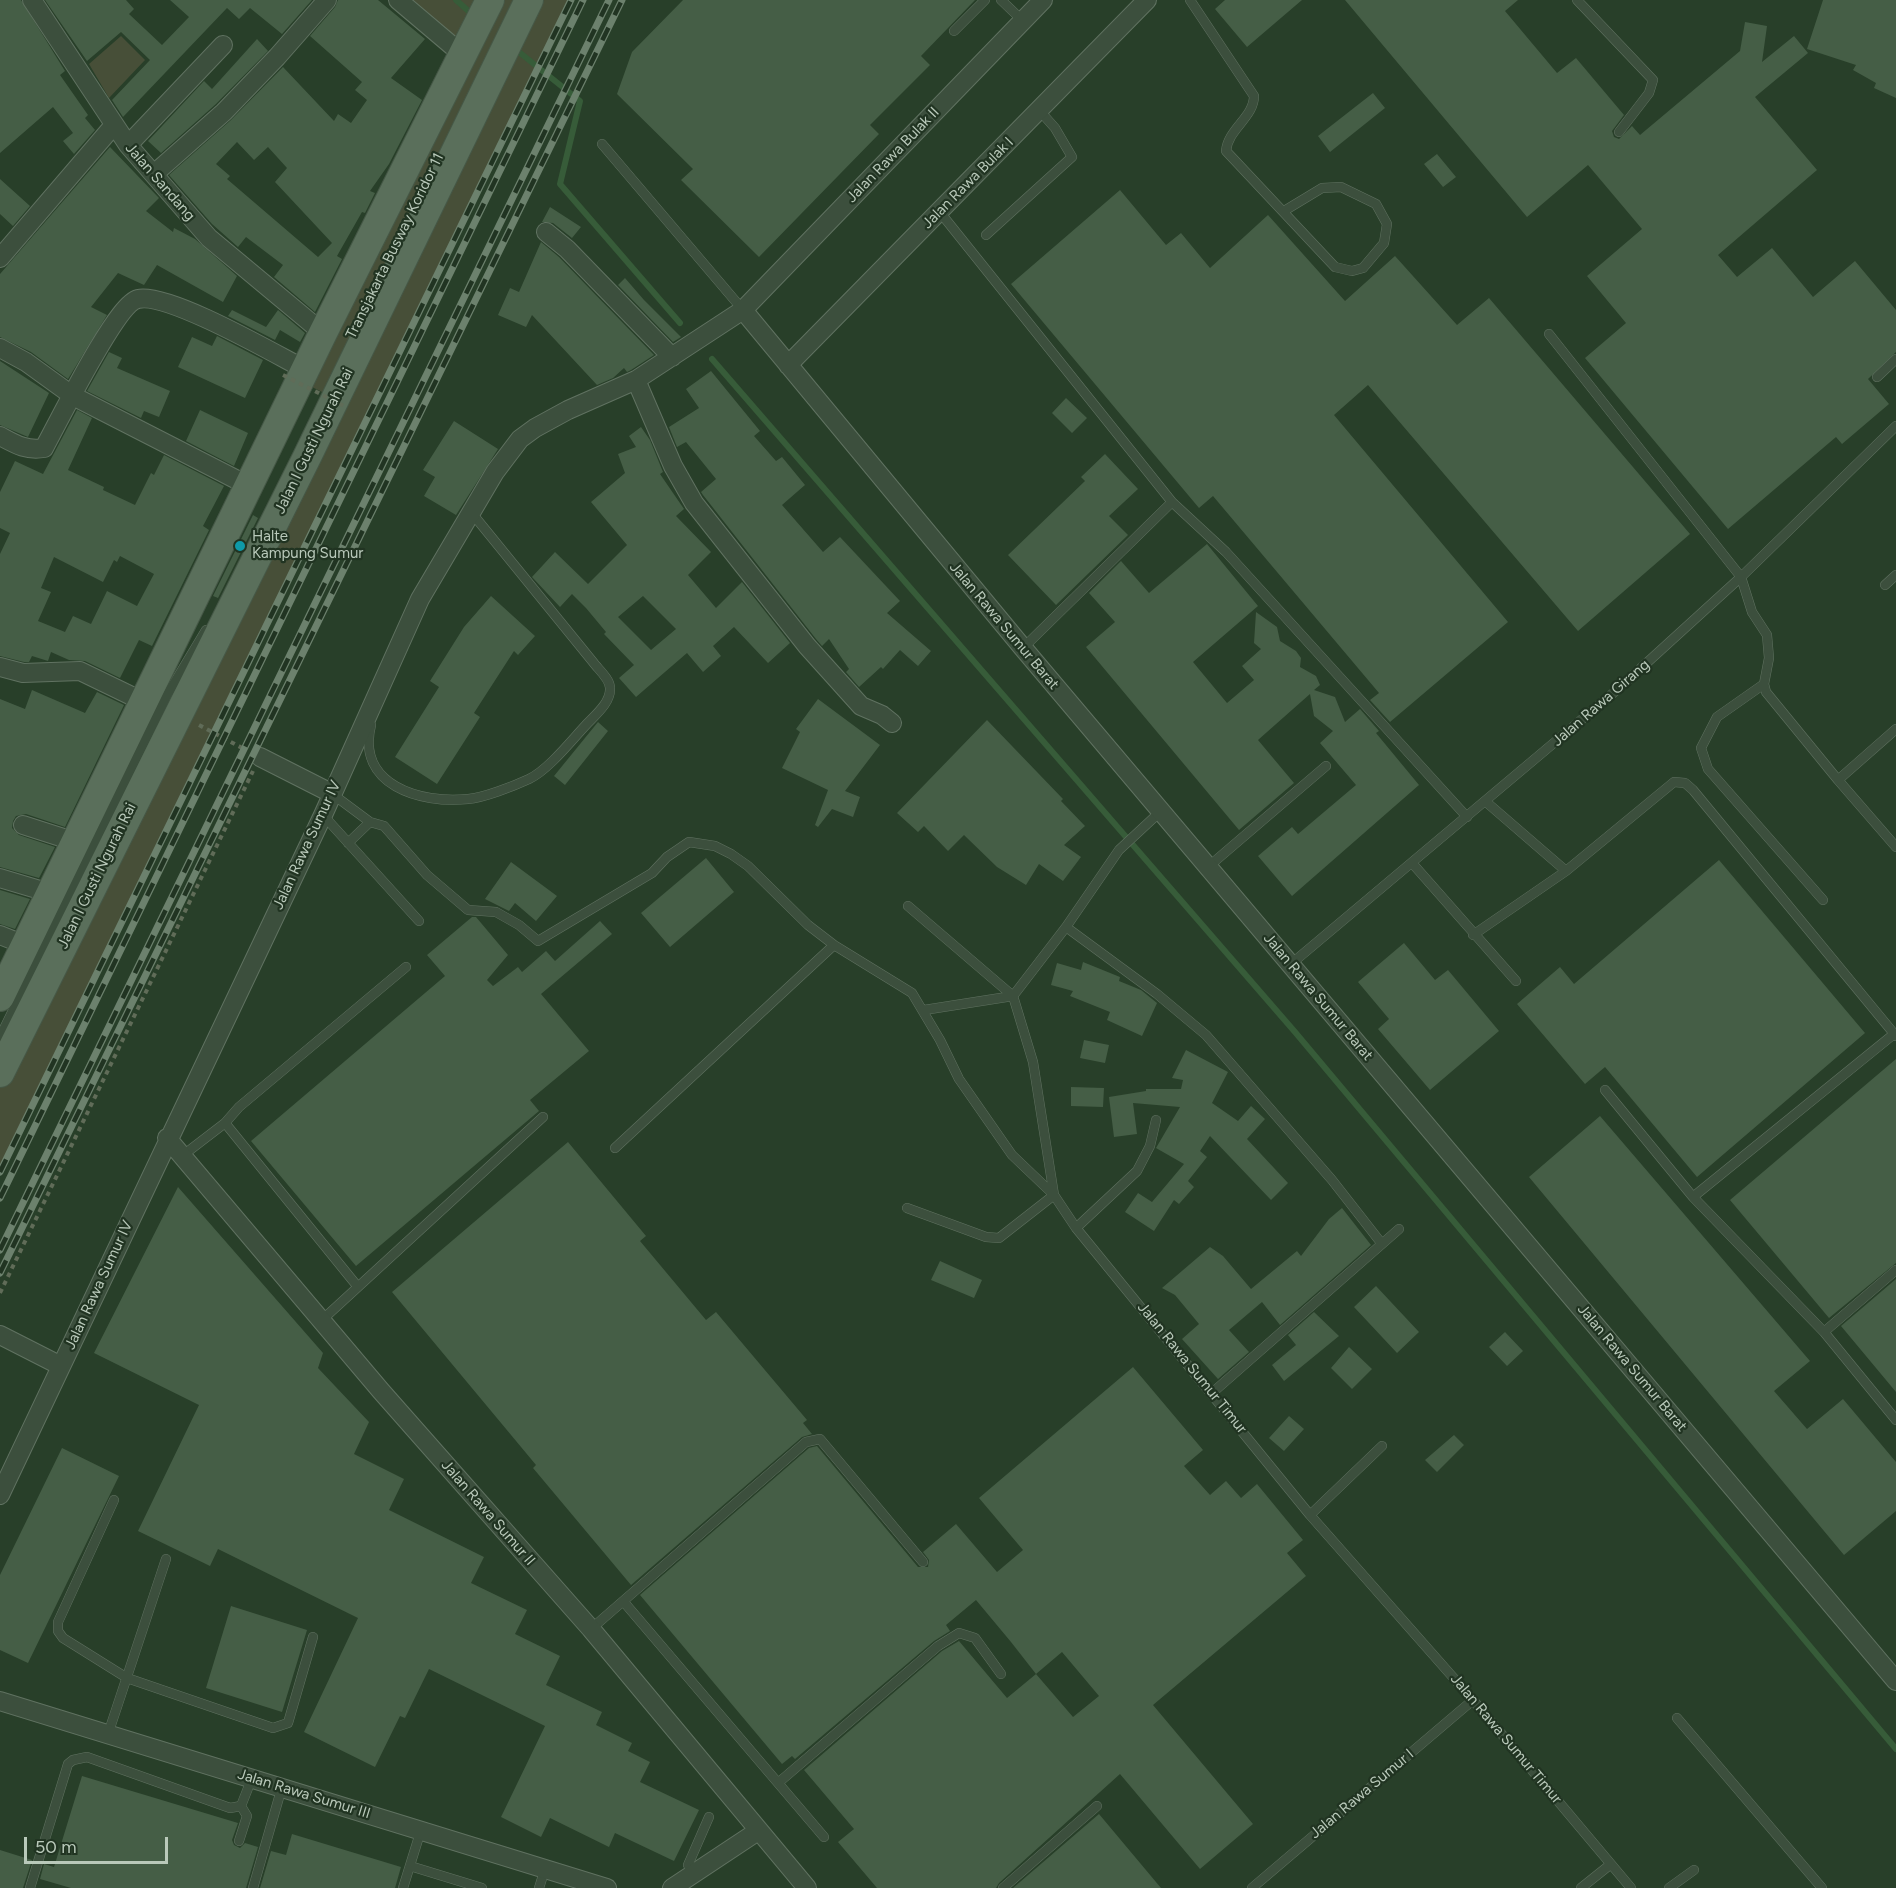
<!DOCTYPE html>
<style>
body{margin:0}
#map{position:relative;width:1896px;height:1888px;overflow:hidden;background:#283f29;font-family:Figtree,sans-serif}
canvas{display:block}
.scale{position:absolute;left:24px;top:1837px;width:144px;height:27px;box-sizing:border-box;border:3px solid #b9c9ba;border-top:0;padding-left:8px;font-size:18px;line-height:21px;white-space:nowrap;color:#b9c9ba;-webkit-text-stroke:4px #213422;paint-order:stroke}
</style>
<div id="map">
<canvas width="1896" height="1888"></canvas>
<div class="scale">50 m</div>
</div>
<script>
const ctx = document.querySelector('canvas').getContext('2d');
ctx.lineJoin = 'round';
function paint(path, color) {
  ctx.fillStyle = color;
  ctx.fill(path, 'evenodd');
}
function stroke(path, color, width, dash) {
  ctx.strokeStyle = color;
  ctx.lineWidth = width;
  ctx.lineCap = dash ? 'butt' : 'round';
  ctx.setLineDash(dash || []);
  ctx.stroke(path);
}
function label(font, color, halo, rows, align = 'center') {
  ctx.font = font + ' Figtree,sans-serif';
  ctx.lineWidth = 4.5;
  ctx.setLineDash([]);
  ctx.textBaseline = 'middle';
  ctx.strokeStyle = halo;
  ctx.fillStyle = color;
  for (const [text, x, y, turn = 0] of rows) {
    ctx.save();
    ctx.translate(x, y);
    ctx.rotate((+turn || 0) * Math.PI / 180);
    ctx.textAlign = isNaN(turn) ? turn : align;
    if (halo) ctx.strokeText(text, 0, 0);
    ctx.fillText(text, 0, 0);
    ctx.restore();
  }
}
const green = new Path2D(`
 M398,0H514L326,394L300,381L463,56Z
 M529,0H570L0,1172V1073Z
 M121,36L145,60L109,98L89,64Z`);
const stream = new Path2D(`
 M456,0L473,15
 M514,48L580,101L560,184L680,323
 M712,359L1295,1032L1896,1749`);
const building = new Path2D(`
 M0,0H21L65,71L60,75L88,115L85,118L95,130L74,154L63,141L73,133L53,107L0,153Z
 M45,0H126L134,9L129,14L162,45L189,17L170,0H312L282,34L250,8L239,19L227,8L123,117L112,100L150,60L121,32L87,61Z
 M338,0H378L425,39L391,78L422,100L389,164L370,191L375,193L365,213L362,212L337,256L342,259L315,312L274,277L283,265L246,237L238,247L212,224L169,175L231,120L283,67L334,121L338,114L351,123L367,100L355,90L362,82L310,36L335,7ZM237,142L254,160L268,147L287,168L275,182L332,243L318,257L227,179L230,176L216,164Z
 M683,0H975L921,56L930,65L870,125L879,134L759,257L681,180L693,169L617,94L632,52Z
 M1225,0H1302L1247,47L1215,9Z
 M1345,0H1518L1505,11L1557,73L1576,58L1624,115L1612,131L1614,137L1619,139L1632,126L1640,135L1740,51L1745,22L1767,26L1762,62L1794,36L1808,53L1755,97L1817,170L1718,255L1737,277L1772,248L1813,297L1855,261L1896,310V352L1868,379L1889,404L1842,444L1836,437L1728,529L1585,358L1626,323L1587,276L1642,229L1588,165L1527,217Z
 M1823,0H1896V98L1874,88L1876,83L1853,70L1856,65L1807,49Z
 M257,39L268,51L216,104L161,153L148,141L204,81L212,89Z
 M1373,93L1385,108L1330,152L1318,136Z
 M110,147L159,198L146,211L173,232L174,228L195,239L237,276L223,302L157,265L144,285L118,273L91,307L107,315L68,379L31,352L0,337V274Z
 M1437,154L1456,177L1443,187L1424,164Z
 M0,179L30,206L13,226L0,214Z
 M1120,190L1166,245L1181,233L1210,268L1268,215L1345,301L1395,256L1457,325L1489,298L1690,534L1578,631L1368,385L1334,415L1508,622L1390,722L1370,700L1379,693L1213,496L1199,508L1011,284Z
 M550,207L581,227L572,238L553,223L542,222Z
 M541,242L559,257L654,355L631,370L627,372L624,368L613,378L597,385L532,315L526,327L498,315L510,288L519,292Z
 M625,278L644,300L681,337L673,342L618,285Z
 M232,310L266,327L278,310L305,333L300,342L280,330L275,340L228,316Z
 M217,336L263,360L245,398L178,367L192,337L212,346Z
 M109,352L122,358L117,368L170,391L159,417L144,411L141,418L87,391Z
 M0,361L49,393L28,437L0,425Z
 M711,371L760,431L754,436L776,461L782,457L805,485L782,505L823,552L840,537L900,601L887,613L931,651L918,666L900,650L883,669L881,667L859,687L846,672L849,669L829,639L822,646L816,639L703,495L701,492L716,479L686,442L677,447L669,427L699,408L686,389Z
 M1066,398L1087,418L1072,433L1052,413Z
 M77,410L92,418L68,470L104,487L103,490L135,505L151,473L154,475L164,455L224,486L203,526L209,530L152,646L139,640L120,678L85,661L69,660L51,652L48,661L32,656L29,662H24L0,656V554L10,533L0,528V492L15,461L43,474ZM120,556L154,574L137,606L107,591L91,624L73,616L65,632L38,621L51,592L41,588L54,557L103,582L114,560L117,562Z
 M200,410L248,433L234,466L186,441Z
 M454,421L498,449L456,515L424,496L435,477L423,470Z
 M641,427L650,440L663,472L660,474L684,509L676,516L711,552L688,575L716,608L742,582L790,643L768,663L734,627L713,646L721,656L703,672L687,653L636,697L619,678L634,665L604,634L606,632L586,608L572,594L560,607L532,577L555,552L588,584L627,545L591,502L625,473L618,454L636,447L629,436ZM643,596L676,629L651,650L618,617Z
 M1105,454L1138,489L1109,516L1128,535L1056,605L1008,555L1085,481L1081,477Z
 M253,515L258,518L218,598L213,596Z
 M1207,544L1258,606L1193,662L1227,703L1254,680L1242,666L1261,649L1254,643L1256,612L1277,627L1280,641L1296,651L1301,658L1300,667L1316,676L1320,685L1314,690L1335,697L1345,722L1360,709L1379,731L1376,733L1419,785L1292,896L1258,856L1292,827L1298,834L1356,785L1320,743L1333,731L1314,716L1310,694L1258,740L1294,783L1239,830L1086,647L1115,622L1089,593L1121,561L1149,593Z
 M491,596L535,636L518,655L514,651L474,713L480,717L437,784L395,757L439,687L430,681L464,627Z
 M32,690L85,713L97,692L124,705L65,827L26,814L16,816L13,821L12,828L19,835L55,847L39,878L0,867V699L25,709Z
 M818,699L880,745L845,791L860,797L853,817L832,809L818,827L815,825L828,790L782,768L800,732L796,729Z
 M987,720L1063,799L1061,801L1085,826L1064,845L1081,857L1063,881L1039,864L1026,885L997,867L964,835L948,851L924,826L918,832L897,813Z
 M598,722L608,731L565,785L554,776Z
 M706,858L734,892L670,947L641,913Z
 M1719,860L1865,1033L1697,1177L1605,1067L1585,1084L1517,1004L1560,967L1574,984Z
 M511,862L557,896L536,921L515,903L509,911L485,899Z
 M0,890L30,899L15,929L0,924Z
 M472,917H476L508,955L487,980L493,986L518,967L522,972L546,951L555,961L600,921L612,934L541,994L589,1051L530,1100L539,1111L356,1266L251,1141L445,976L427,955Z
 M1404,943L1435,980L1448,970L1499,1031L1430,1090L1378,1029L1389,1019L1358,982Z
 M1083,962L1120,977L1119,981L1141,990L1157,1003L1142,1036L1107,1020L1110,1012L1070,996L1073,991L1051,985L1057,963L1081,970Z
 M1084,1040L1109,1045L1105,1063L1080,1058Z
 M1186,1050L1228,1072L1212,1103L1238,1121L1251,1106L1265,1119L1247,1139L1288,1183L1271,1200L1210,1136L1200,1151L1207,1157L1188,1181L1194,1187L1179,1204L1174,1200L1154,1231L1125,1212L1138,1193L1152,1202L1184,1164L1156,1148L1180,1107L1133,1103L1137,1134L1114,1137L1109,1097L1146,1091V1089H1181L1183,1080L1172,1078Z
 M1896,1059V1263L1829,1318L1730,1200Z
 M1071,1087L1104,1088L1103,1107L1071,1106Z
 M1600,1116L1810,1361L1774,1391L1807,1429L1843,1399L1896,1462V1511L1844,1555L1529,1177Z
 M568,1142L646,1236L640,1241L706,1320L716,1312L807,1420L803,1423L812,1434L802,1437L631,1585L533,1468L536,1465L392,1292Z
 M178,1187L323,1353L318,1368L369,1422L354,1454L404,1479L389,1510L484,1557L471,1583L527,1610L515,1634L560,1656L546,1685L602,1712L596,1725L632,1743L628,1751L650,1762L640,1782L699,1810L674,1861L615,1833L609,1847L550,1818L541,1837L501,1817L545,1726L429,1669L405,1718L400,1716L375,1767L304,1732L358,1618L218,1549L210,1566L138,1531L199,1405L94,1353Z
 M1342,1208L1371,1245L1280,1325L1262,1302L1229,1330L1249,1352L1218,1379L1182,1339L1199,1324L1175,1295L1162,1288L1210,1247L1223,1256L1251,1289L1297,1251L1301,1256L1329,1219Z
 M940,1261L982,1280L974,1298L931,1280Z
 M1896,1279V1392L1841,1326Z
 M1376,1286L1419,1332L1397,1353L1354,1307Z
 M1314,1312L1339,1336L1284,1381L1272,1365L1296,1345L1288,1335Z
 M1505,1332L1523,1351L1507,1366L1489,1347Z
 M1349,1347L1372,1369L1352,1389L1331,1368Z
 M1133,1367L1203,1450L1184,1466L1210,1495L1226,1481L1241,1498L1257,1484L1303,1540L1287,1553L1306,1576L1153,1705L1253,1824L1200,1869L1120,1774L999,1883L996,1888H877L838,1842L854,1829L804,1770L942,1651L959,1641L1007,1698L1036,1674L1011,1642L976,1600L946,1625L950,1631L934,1641L795,1759L792,1756L782,1764L640,1595L809,1448L817,1446L918,1567H928L929,1560L923,1552L956,1524L997,1572L1023,1550L979,1498ZM1062,1652L1099,1696L1073,1717L1036,1674Z
 M1289,1416L1304,1429L1284,1451L1269,1438Z
 M1454,1435L1464,1445L1437,1472L1425,1460Z
 M62,1448L119,1476L28,1663L0,1650V1575Z
 M231,1606L307,1630L282,1712L206,1688Z
 M82,1776L238,1823L232,1840L234,1845L240,1848L245,1843L258,1847L246,1888H71L40,1879L44,1864L54,1867Z
 M1099,1814L1161,1888H1013Z
 M292,1834L401,1867L395,1888H260L271,1851L286,1855Z
 M0,1850L32,1860L23,1888H0Z`);
const path = new Path2D(`
 M199,725L246,750
 M0,1293L253,771`);
const service = new Path2D(`
 M1001,0L1023,21
 M1190,0L1254,96C1254,117 1228,129 1226,151L1335,267L1352,271L1363,268L1384,243L1387,224L1376,204L1341,187L1322,188L1284,211
 M1577,0L1653,80L1649,93L1619,132
 M954,31L985,0
 M602,144L743,310
 M939,211L1172,502L1226,552L1467,817
 M986,235L1072,157L1055,128L1039,110
 M1549,334L1741,577L1752,612L1767,635L1769,658L1764,684L1766,692L1838,780L1896,729
 M1877,377L1896,359
 M1885,585L1896,575
 M1023,648L1172,502
 M1764,684L1717,717L1701,748L1708,769L1823,900
 M371,725C356,785 420,804 468,799C483,798 514,786 529,779C548,770 571,741 585,726C594,716 611,703 610,688C610,679 598,669 593,662L471,512
 M1838,780L1896,847
 M331,793L370,822L384,826L427,875L468,910L496,912L519,925L538,941L652,873L667,857L689,842L715,846L731,854L748,866L808,925L834,945L912,993L940,1040L959,1079L1012,1155L1054,1195L1076,1228L1310,1515L1473,1700L1631,1888
 M1485,801L1566,871L1674,782L1685,783L1693,790L1896,1036
 M323,815L419,921
 M348,843L370,822
 M1412,863L1516,981
 M1208,867L1326,766
 M908,906L1013,996L924,1010
 M1066,927L1157,994L1206,1035L1332,1180L1382,1244
 M1473,935L1566,871
 M1291,964L1618,689L1741,577L1896,426
 M0,1037L167,695L206,630
 M1605,1090L1693,1197L1824,1332L1896,1420
 M615,1148L834,945
 M182,1156L225,1123
 M1693,1197L1894,1034
 M907,1208L986,1237L999,1238L1054,1195L1033,1062L1013,996L1066,927L1119,850L1161,811
 M1076,1228L1137,1171L1150,1146L1156,1120
 M358,1287L225,1123L239,1107L406,967
 M322,1320L543,1117
 M1824,1332L1896,1270
 M1212,1393L1399,1229
 M114,1500L58,1622V1631L63,1638L127,1678L273,1728L288,1723L313,1637
 M1310,1515L1382,1446
 M623,1601L824,1837
 M591,1629L806,1442L820,1439L923,1562
 M1677,1718L1822,1888
 M108,1734L166,1559
 M778,1783L938,1646L959,1633L975,1638L1001,1674
 M239,1841L247,1816L241,1806
 M410,1866L482,1888
 M694,1873L688,1865L709,1817
 M30,1888L68,1764L73,1760L87,1757L230,1808L241,1806L252,1778
 M253,1888L282,1787
 M403,1888L421,1830
 M539,1888L545,1869
 M1003,1888L1097,1806
 M1252,1888L1473,1700
 M1581,1888L1611,1864
 M1669,1888L1694,1870`);
const minor = new Path2D(`
 M32,0L128,145L209,238L323,333
 M398,0L463,55
 M128,145L223,45
 M154,174L224,112L277,57L327,0
 M546,232L567,249L672,357
 M0,258L114,125
 M743,310L1023,648L1896,1681
 M0,348L26,362L73,396L249,486
 M788,365L1147,0
 M636,380L673,466L694,503L807,646L861,706L882,715L892,723
 M0,436C15,444 26,451 44,448C58,423 116,304 138,299C168,292 275,354 306,370
 M0,667L23,673L80,671L144,702
 M260,757L331,793
 M23,825L76,842
 M0,878L50,893
 M0,935L25,945
 M167,1138L381,1391L591,1629L807,1888
 M0,1335L61,1366
 M0,1495L323,815L420,599L495,472L520,439L535,428L568,410L636,380L743,310L1043,0
 M0,1701L607,1888
 M672,1888L758,1831`);
const primary = new Path2D(`
 M0,997L323,333L490,0
 M0,1073L307,457L529,0`);
const rail = new Path2D(`
 M0,1172L571,0
 M0,1198L583,0
 M0,1250L609,0
 M0,1273L622,0`);
const pathBridge = new Path2D(`
 M283,375L346,407`);
const markers = [
 [240,546,6,"#0f9aa8"]
];
const streetNames = [
 ["Jalan Rawa Bulak II",893,155,-46],
 ["Jalan Sandang",160,182,49],
 ["Jalan Rawa Bulak I",968,183,-45],
 ["Transjakarta Busway Koridor 11",395,246,-64],
 ["Jalan I Gusti Ngurah Rai",314,441,-64],
 ["Jalan Rawa Sumur Barat",1004,626,50],
 ["Jalan Rawa Girang",1601,703,-41],
 ["Jalan Rawa Sumur IV",307,845,-65],
 ["Jalan I Gusti Ngurah Rai",97,876,-64],
 ["Jalan Rawa Sumur Barat",1318,997,50],
 ["Jalan Rawa Sumur IV",99,1285,-65],
 ["Jalan Rawa Sumur Timur",1192,1368,51],
 ["Jalan Rawa Sumur Barat",1632,1368,50],
 ["Jalan Rawa Sumur II",488,1513,49],
 ["Jalan Rawa Sumur Timur",1506,1739,50],
 ["Jalan Rawa Sumur III",304,1794,17],
 ["Jalan Rawa Sumur I",1362,1794,-40]
];
const poiNames = [
 ["Halte",252,537],
 ["Kampung Sumur",252,554]
];
paint(green, '#474f38');
stroke(stream, '#375c39', 6);
paint(building, '#455e46');
stroke(service, '#607261', 10);
stroke(minor, '#607261', 20);
stroke(primary, '#465847', 30);
stroke(path, '#606c58', 4, [4.5, 4.5]);
stroke(service, '#3c4f3d', 9);
stroke(minor, '#3c4f3d', 18);
stroke(primary, '#5a6f5b', 28);
stroke(rail, '#6c816d', 7);
stroke(rail, '#213422', 4.5, [14]);
stroke(pathBridge, '#606c58', 4, [4.5, 4.5]);
for (const [x, y, r, color] of markers) {
  const dot = new Path2D();
  dot.arc(x, y, r, 0, 2 * Math.PI);
  ctx.fillStyle = color;
  ctx.fill(dot);
  stroke(dot, '#213422', 2);
}
label('15px', '#b9c9ba', '#213422', streetNames);
label('15px', '#b9c9ba', '#213422', poiNames, 'left');
</script>
